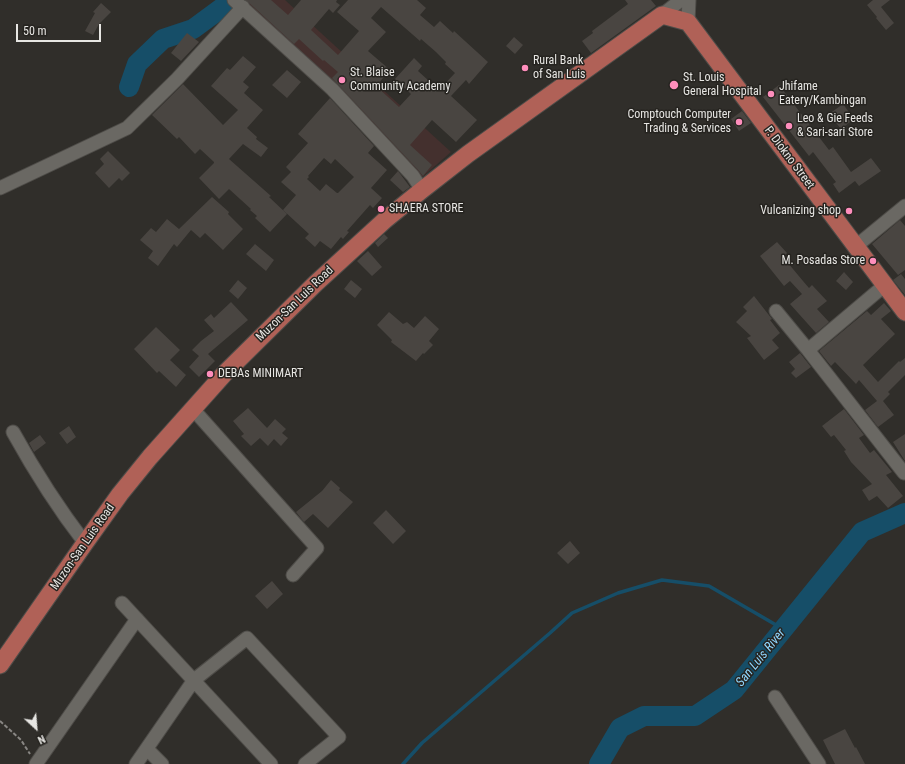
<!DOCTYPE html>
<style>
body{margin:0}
#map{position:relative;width:905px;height:764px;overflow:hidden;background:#302e2a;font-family:"Roboto Condensed",sans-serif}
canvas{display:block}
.north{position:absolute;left:16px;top:708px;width:40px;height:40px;-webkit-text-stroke:3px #262420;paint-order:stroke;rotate:154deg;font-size:11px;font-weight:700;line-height:16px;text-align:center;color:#e7e6e3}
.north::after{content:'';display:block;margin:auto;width:14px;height:18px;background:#e7e6e3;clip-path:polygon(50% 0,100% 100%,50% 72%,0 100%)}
.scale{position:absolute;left:16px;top:24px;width:85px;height:18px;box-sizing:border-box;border:2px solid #e7e6e3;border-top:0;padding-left:5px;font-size:12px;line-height:14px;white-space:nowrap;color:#e7e6e3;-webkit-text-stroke:3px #262420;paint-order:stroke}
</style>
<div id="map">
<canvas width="905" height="764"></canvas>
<div class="north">N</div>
<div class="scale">50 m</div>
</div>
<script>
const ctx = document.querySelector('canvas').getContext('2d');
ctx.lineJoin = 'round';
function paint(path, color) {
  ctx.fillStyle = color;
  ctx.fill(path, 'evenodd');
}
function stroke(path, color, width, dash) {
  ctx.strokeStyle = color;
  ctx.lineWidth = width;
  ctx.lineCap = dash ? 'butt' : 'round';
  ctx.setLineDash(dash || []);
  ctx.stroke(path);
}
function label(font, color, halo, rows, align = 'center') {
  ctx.font = font + ' "Roboto Condensed",sans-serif';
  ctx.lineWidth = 3;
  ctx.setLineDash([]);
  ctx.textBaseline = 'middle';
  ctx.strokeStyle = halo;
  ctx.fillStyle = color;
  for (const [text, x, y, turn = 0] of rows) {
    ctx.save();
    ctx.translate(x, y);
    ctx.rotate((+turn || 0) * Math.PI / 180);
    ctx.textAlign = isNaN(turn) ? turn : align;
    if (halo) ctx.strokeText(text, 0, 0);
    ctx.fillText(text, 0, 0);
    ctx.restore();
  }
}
const education = new Path2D(`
 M239,0H285L451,152L420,179L233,8Z`);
const stream = new Path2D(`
 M403,764L422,743L550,633L572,613L618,593L662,580L709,586L783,629`);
const river = new Path2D(`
 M129,87L137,64L163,39L193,29L227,4L230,0
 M599,764L620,728L644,716H695L734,690L862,532L905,513`);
const building = new Path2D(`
 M246,0H271L288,15L301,0H337L336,2L340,5L333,13L329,9L311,30L338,55L359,31L337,12L348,0H417L426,8L420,15L434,27L440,21L453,33L454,31L488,62L469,84L466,80L451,96L477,120L456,142L432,120L410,145L432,165L423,176L419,171L332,78L338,72L324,60L323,61L299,39L294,44ZM381,7L420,41L421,39L436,52L446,62L445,64L455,73L439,90L418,71L422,66L414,58L395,79L411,94L399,107L376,86L390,70L368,51L386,32L371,18Z
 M625,0H651L656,6L591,53L582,41L593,33L592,31L628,4Z
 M873,0H890L881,7L894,23L886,30L876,18L877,17L867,5Z
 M101,3L111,12L99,24L93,35L85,31L95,13L93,12Z
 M187,33L199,42L181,61L171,53Z
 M514,37L523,45L515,54L506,46Z
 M243,56L256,67L243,82L249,87L244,93L263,110L247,128L257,137L256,139L268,148L261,157L243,144L229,159L271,196L269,197L287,214L270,232L255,218L257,216L250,210L251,209L229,189L219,199L199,178L214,163V162L200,149L195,154L179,137L177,139L152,115L183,84L223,125L238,110L211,86L227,68L230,70Z
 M287,70L301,82L287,98L272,85Z
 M779,85L829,150L833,147L851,172L871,158L881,171L859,186L855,181L839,193L833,184L836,182L813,152L809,156L763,97Z
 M330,98L374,146L368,153L387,170L371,188L382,198L373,208L370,205L347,231L349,232L343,239L341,237L331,249L320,241L315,247L305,238L309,234L283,210L296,195L281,182L291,172L286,167L308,143L298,134ZM324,158L331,164L335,159L354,177L338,193H337L326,184L320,191L307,179L309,177L308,176Z
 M843,104L854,119L841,129L829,114Z
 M742,111L751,123L739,131L731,119Z
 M108,151L130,173L122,181L119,178L109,188L95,173L104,164L100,159Z
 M398,171L410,187L403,192L390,180Z
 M212,197L229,212L228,214L243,229L223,250L205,233L200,238L191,230L177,247L174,244L158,266L148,258L153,251L140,240L151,228L156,232L167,219L179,229Z
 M900,220L905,226V270L898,275L872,244Z
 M384,234L388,238L378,247L375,243Z
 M777,242L787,253L783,257L803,281L809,288L812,285L827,301L817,309L829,322L816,333L790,304L802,294L790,281L784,286L760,256Z
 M255,244L274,260L266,271L246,254Z
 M368,251L382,267L372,276L357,261Z
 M844,272L853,282L846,290L836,281Z
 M901,274L905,279V295L893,280Z
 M238,280L247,288L238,299L229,291Z
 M351,280L362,289L355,298L344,289Z
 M754,296L772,319L770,320L780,333L772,340L779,348L764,360L747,338L751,336L736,322L747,311L743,307Z
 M231,302L248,320L208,354L215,361L199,377L189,367L199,356L192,350L201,341L214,331L204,320L211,314L214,318Z
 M884,303L891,311L881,319L895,334L863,365L878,382L899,361L900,362L905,358V375L888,392L890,394L883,401L894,415L878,427L865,410L877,401L859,380L856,384L835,362L831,366L819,351L867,311L871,315Z
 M389,312L403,324L407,322L414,328L425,316L439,329L429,341L433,345L424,354L423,353L416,361L391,342L392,340L377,325Z
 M156,327L180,350L170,360L186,375L176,387L159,371L157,373L134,349Z
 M800,353L811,367L796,378L791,373L795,369L789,362Z
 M248,408L267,428L275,419L286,429L282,433L288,438L281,446L274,439L268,446L260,438L251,446L241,436L244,434L233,421Z
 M844,409L864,435L859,438L870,453L874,450L892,472L886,475L903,496L888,508L877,496L869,501L862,490L872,484L851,462L844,451L846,450L834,435L831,437L822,426Z
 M69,426L76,437L67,444L59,433Z
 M905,434V461L893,442Z
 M40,435L46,443L34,452L29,443Z
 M331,480L340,488L339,490L353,502L328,528L313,514L304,522L296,512L322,491Z
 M386,510L406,531L393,544L373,523Z
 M570,541L580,553L568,564L557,553Z
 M272,581L283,594L267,609L255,596Z
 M845,729L855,748L856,747L865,764H835L823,740Z`);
const path = new Path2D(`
 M0,721L21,740L30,754`);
const minor = new Path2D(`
 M234,0L332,89L413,176L422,190
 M662,15L681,0
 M688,22L689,0
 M0,188L127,128L177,79L243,7
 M855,247L905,206
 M776,311L808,350L904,473
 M808,350L885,285
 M192,408L317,548L293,575
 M13,432C34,470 58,508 85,543
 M122,603L271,764
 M775,697L819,764
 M147,749L162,764
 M36,764L137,619
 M136,764L194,680L247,638L339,737L305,764`);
const major = new Path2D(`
 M0,665L85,543L120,494L150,457L225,373L315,284L385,220L422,190L468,154L662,15L688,22L905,312`);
const markers = [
 [525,68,4,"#fe8ebc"],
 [342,80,4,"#fe8ebc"],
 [674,85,5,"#fe8ebc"],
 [771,94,4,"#fe8ebc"],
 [739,122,4,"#fe8ebc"],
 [789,126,4,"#fe8ebc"],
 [381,209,4,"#fe8ebc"],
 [849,211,4,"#fe8ebc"],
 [873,261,4,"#fe8ebc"],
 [210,374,4,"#fe8ebc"]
];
const poiNames = [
 ["Rural Bank",533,61],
 ["of San Luis",533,75],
 ["St. Blaise",350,73],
 ["Community Academy",350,87],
 ["St. Louis",683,78],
 ["General Hospital",683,92],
 ["Jhifame",779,87],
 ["Eatery/Kambingan",779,101],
 ["Comptouch Computer",731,115,"right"],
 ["Trading & Services",731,129,"right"],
 ["Leo & Gie Feeds",797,119],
 ["& Sari-sari Store",797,133],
 ["SHAERA STORE",389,209],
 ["Vulcanizing shop",841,211,"right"],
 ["M. Posadas Store",865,261,"right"],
 ["DEBAs MINIMART",218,374]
];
const streetNames = [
 ["P. Diokno Street",789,158,53],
 ["Muzon-San Luis Road",295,304,-44],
 ["Muzon-San Luis Road",83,547,-55]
];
const waterNames = [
 ["San Luis River",761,658,-51]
];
paint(education, '#44302e');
stroke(stream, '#164e68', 3.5);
stroke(river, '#164e68', 20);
paint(building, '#494541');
stroke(minor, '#4e4c48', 15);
stroke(major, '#4e4c48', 19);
stroke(path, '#888683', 2, [4, 2]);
stroke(minor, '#6a6863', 13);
stroke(major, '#b06157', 17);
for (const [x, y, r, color] of markers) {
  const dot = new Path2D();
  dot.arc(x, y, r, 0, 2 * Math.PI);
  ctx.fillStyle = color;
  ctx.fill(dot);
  stroke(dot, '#262420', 1.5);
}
label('12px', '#e7e6e3', '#262420', poiNames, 'left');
label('12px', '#e7e6e3', '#262420', streetNames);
label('italic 13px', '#8fd6fd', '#262420', waterNames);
</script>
